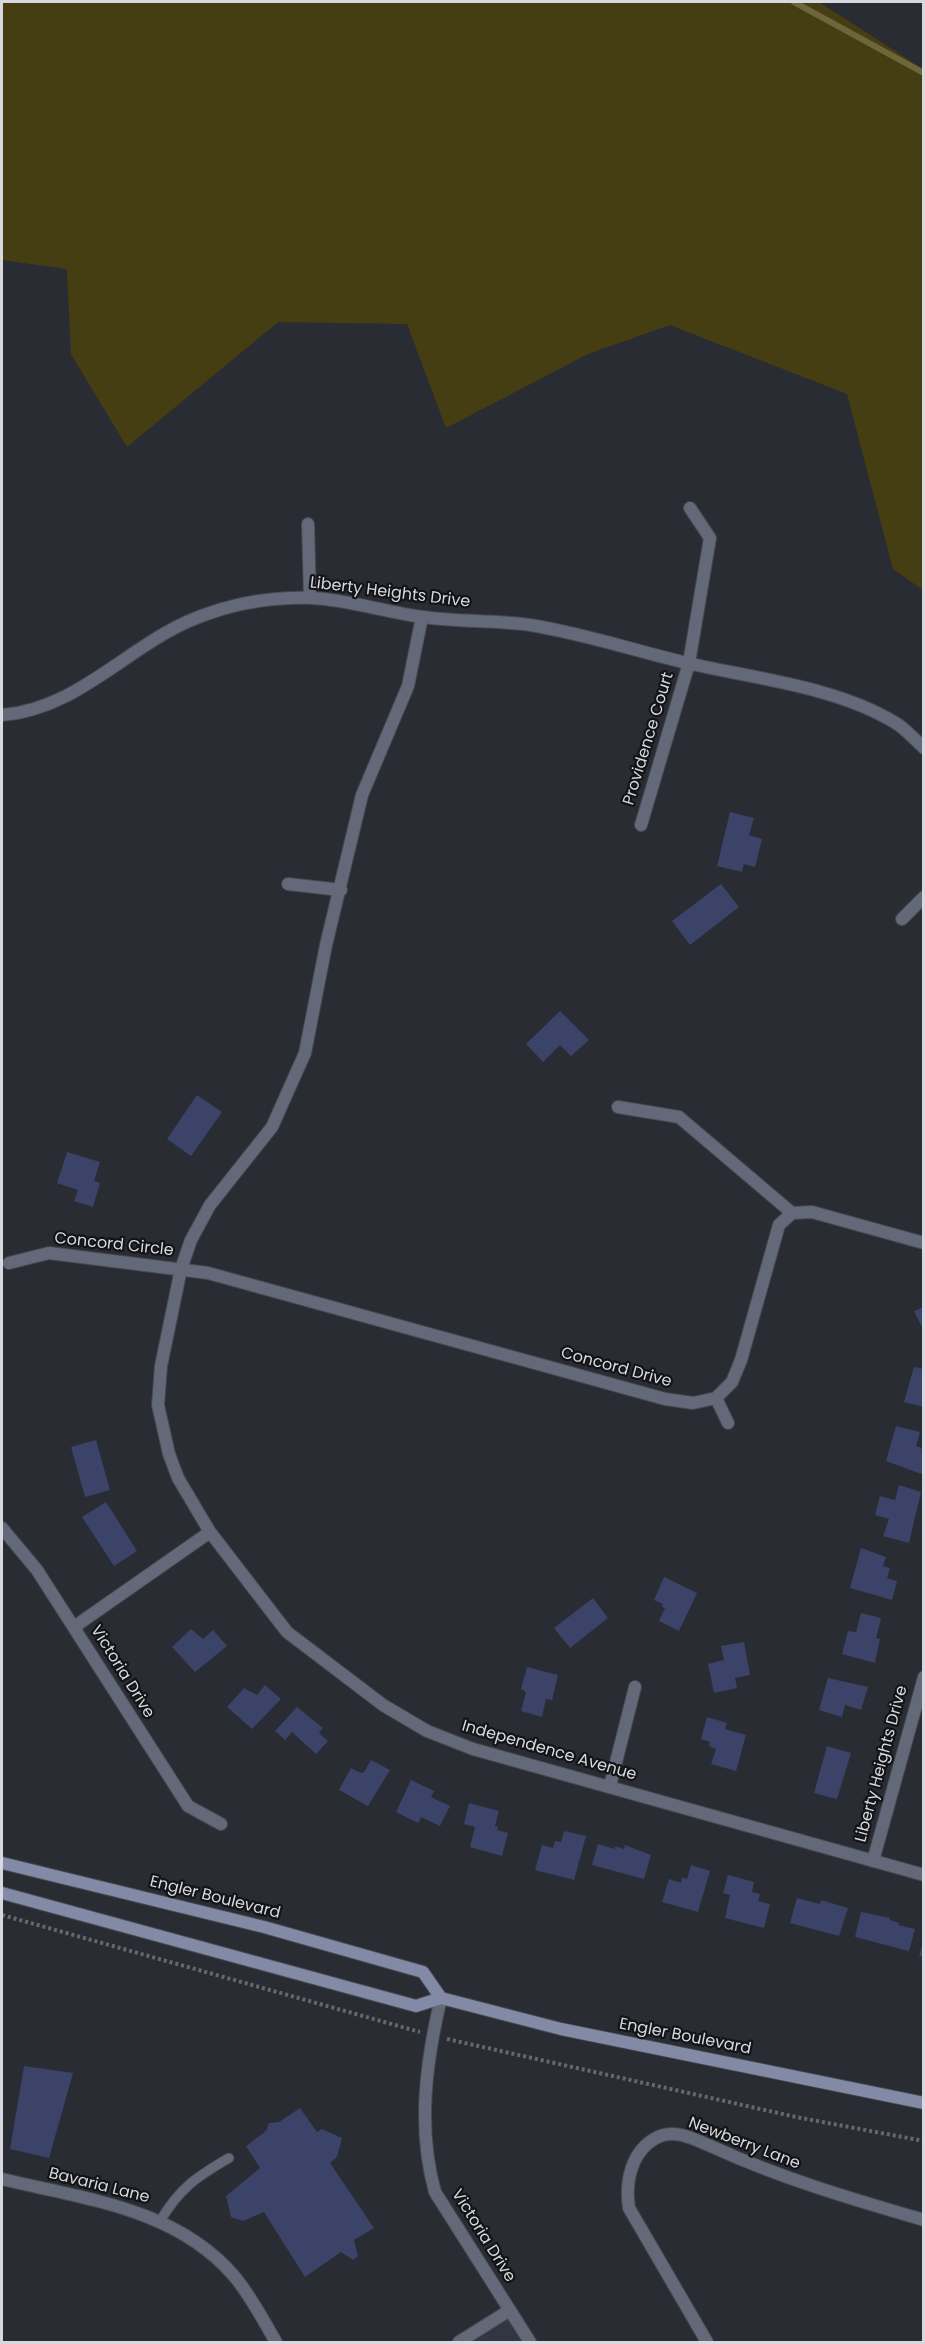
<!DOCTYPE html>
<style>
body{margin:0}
#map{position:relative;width:925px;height:2344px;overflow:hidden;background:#2a2c33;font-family:Poppins,sans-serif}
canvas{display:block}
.frame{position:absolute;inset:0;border:3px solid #d8d9de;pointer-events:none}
</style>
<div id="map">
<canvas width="925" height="2344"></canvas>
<div class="frame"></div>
</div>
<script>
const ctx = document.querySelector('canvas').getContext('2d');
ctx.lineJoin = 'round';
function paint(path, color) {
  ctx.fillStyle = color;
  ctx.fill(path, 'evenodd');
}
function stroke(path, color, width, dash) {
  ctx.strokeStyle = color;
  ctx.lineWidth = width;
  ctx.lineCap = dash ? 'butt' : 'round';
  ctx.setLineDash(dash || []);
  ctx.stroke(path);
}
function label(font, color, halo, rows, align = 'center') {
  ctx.font = font + ' Poppins,sans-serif';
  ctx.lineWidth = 4.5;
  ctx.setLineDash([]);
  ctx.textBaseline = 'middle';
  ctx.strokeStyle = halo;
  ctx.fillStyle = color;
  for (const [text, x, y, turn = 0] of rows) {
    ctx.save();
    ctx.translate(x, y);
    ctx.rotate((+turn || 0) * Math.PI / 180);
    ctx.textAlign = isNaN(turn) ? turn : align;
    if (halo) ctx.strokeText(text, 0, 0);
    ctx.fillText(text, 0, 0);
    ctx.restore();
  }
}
const built = new Path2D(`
 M510,2310L530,2342H459Z`);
const green = new Path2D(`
 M2,2H819L923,69V590L893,569L847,394L670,325L588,354L446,428L407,324L278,322L127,447L71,354L67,269L2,260Z`);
const stream = new Path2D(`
 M794,2L924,73`);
const building = new Path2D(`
 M730,812L754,818L749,835L762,839L755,867L744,864L742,872L717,866Z
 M721,884L739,907L690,945L672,921Z
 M560,1011L589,1040L571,1056L560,1045L543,1062L526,1044Z
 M197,1095L222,1112L191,1156L167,1139Z
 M67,1152L100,1162L94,1181L100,1183L93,1207L74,1201L78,1190L57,1183Z
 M924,1307V1331L914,1311Z
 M914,1367L924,1369V1407L904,1402Z
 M896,1426L920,1432L916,1446L922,1448L921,1452L924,1453V1475L886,1461Z
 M96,1440L110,1490L85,1497L71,1447Z
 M899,1485L921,1492L909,1543L883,1536L889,1519L875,1515L880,1496L895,1500Z
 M106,1502L137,1551L114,1566L82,1517Z
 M861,1548L886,1557L883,1566L890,1568L887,1578L897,1581L892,1600L850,1588Z
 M664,1577L697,1593L679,1631L659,1621L665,1608L662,1607L663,1604L654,1600Z
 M593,1598L608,1618L570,1648L554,1628Z
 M861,1613L881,1618L876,1638L880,1639L875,1663L842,1654L848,1631L856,1632Z
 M191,1629L203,1639L213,1630L227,1646L195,1672L172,1647Z
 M744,1642L750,1675L735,1678L737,1688L714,1693L708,1664L724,1660L721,1646Z
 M527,1667L558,1675L552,1700L546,1699L542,1717L521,1711L526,1692L521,1689Z
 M828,1678L868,1687L861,1710L845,1705L842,1717L819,1710Z
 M265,1685L281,1699L252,1729L227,1707L244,1688L257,1695Z
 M297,1707L323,1728L319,1733L328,1741L316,1754L292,1732L285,1740L275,1731Z
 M707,1717L727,1723L725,1729L746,1735L736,1771L711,1764L716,1749L709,1746L710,1742L701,1739Z
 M827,1746L851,1753L837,1799L814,1793Z
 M371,1760L390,1770L368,1806L339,1790L351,1768L361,1773L364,1772Z
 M411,1780L434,1791L431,1797L450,1806L440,1826L421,1817L418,1823L396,1812Z
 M469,1803L499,1811L495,1826L498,1827L497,1830L508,1833L502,1856L470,1847L475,1827L464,1824Z
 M564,1831L586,1836L574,1880L535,1870L542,1845L553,1848L555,1841L561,1842Z
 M598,1844L615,1849V1846L624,1849L625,1845L651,1855L644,1879L592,1865Z
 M691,1865L710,1871L698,1912L662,1902L669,1879L681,1883L682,1877L687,1879Z
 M728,1875L754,1882L752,1892L760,1894L758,1901L770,1904L764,1928L725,1918L730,1895L723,1893Z
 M797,1898L820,1904L821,1900L848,1908L839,1936L790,1923Z
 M861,1912L890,1918V1920L899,1923L898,1925L915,1929L909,1951L855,1937Z
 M923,1943H924V1957L919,1956Z
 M24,2066L73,2073L49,2158L10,2149Z
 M300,2108L317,2132L322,2129L342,2138L337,2157L330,2163L374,2228L354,2240L358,2256L353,2260L341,2252L305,2277L264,2212L243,2221L231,2217L226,2196L260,2168L246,2146L266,2131L269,2123L279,2122Z`);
const path = new Path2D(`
 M2,1915L420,2032
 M447,2039L796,2117L924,2141`);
const lane = new Path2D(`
 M160,2221C180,2188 196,2177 229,2158`);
const street = new Path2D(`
 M308,524L310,598
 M422,617L408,686L362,795L326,945L305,1053L272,1127L210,1205L191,1240L181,1269L161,1366L158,1405L169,1454L178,1478L210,1532L287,1632L383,1705L427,1731L473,1749L924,1875
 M2,715C83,709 135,636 210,613C242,602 278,597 312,598C350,600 385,612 423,617C458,622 495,620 530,625C581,633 633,650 683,662C750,678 835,686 894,722C905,728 914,739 924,748
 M641,825L689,663L710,538L690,508
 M288,884L341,890
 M902,919L924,897
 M618,1107L679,1117L792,1213
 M9,1263L49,1253L208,1273L665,1399L693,1403L716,1398L732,1382L741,1360L779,1225L792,1213L812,1212L924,1243
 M716,1398L728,1423
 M2,1528L37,1570L188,1806L221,1824
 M74,1627L210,1532
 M610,1786L635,1687
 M873,1861L924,1677
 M441,1998C426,2062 417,2128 435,2192L530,2342
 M2,2179C84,2199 176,2208 234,2276C251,2296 263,2320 276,2342
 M459,2342L510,2310
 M707,2342L629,2208C625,2182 631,2150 658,2137C676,2128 698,2141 715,2148C783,2179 852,2199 924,2220`);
const secondary = new Path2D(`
 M2,1863L264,1927L423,1972L441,1998
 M2,1893L416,2006L441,1998L561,2029L924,2103`);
const streetNames = [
 ["Liberty Heights Drive",390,593,7],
 ["Providence Court",649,739,-73],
 ["Concord Circle",114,1245,6],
 ["Concord Drive",616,1368,15],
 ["Victoria Drive",122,1672,58],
 ["Independence Avenue",549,1751,16],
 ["Liberty Heights Drive",882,1764,-75],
 ["Engler Boulevard",215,1898,14],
 ["Engler Boulevard",685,2037,11],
 ["Newberry Lane",744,2144,21],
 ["Bavaria Lane",99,2186,14],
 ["Victoria Drive",483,2236,58]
];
paint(built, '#323642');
paint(green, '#463e13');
stroke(stream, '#6e663b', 6);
paint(building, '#3b4368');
stroke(lane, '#46484e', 11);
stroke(street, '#46484e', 14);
stroke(secondary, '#46484e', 14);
stroke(path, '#67686f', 4, [3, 3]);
stroke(lane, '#64697a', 9);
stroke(street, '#64697a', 12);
stroke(secondary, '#838aa6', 12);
label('16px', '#d8d9de', '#131417', streetNames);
</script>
